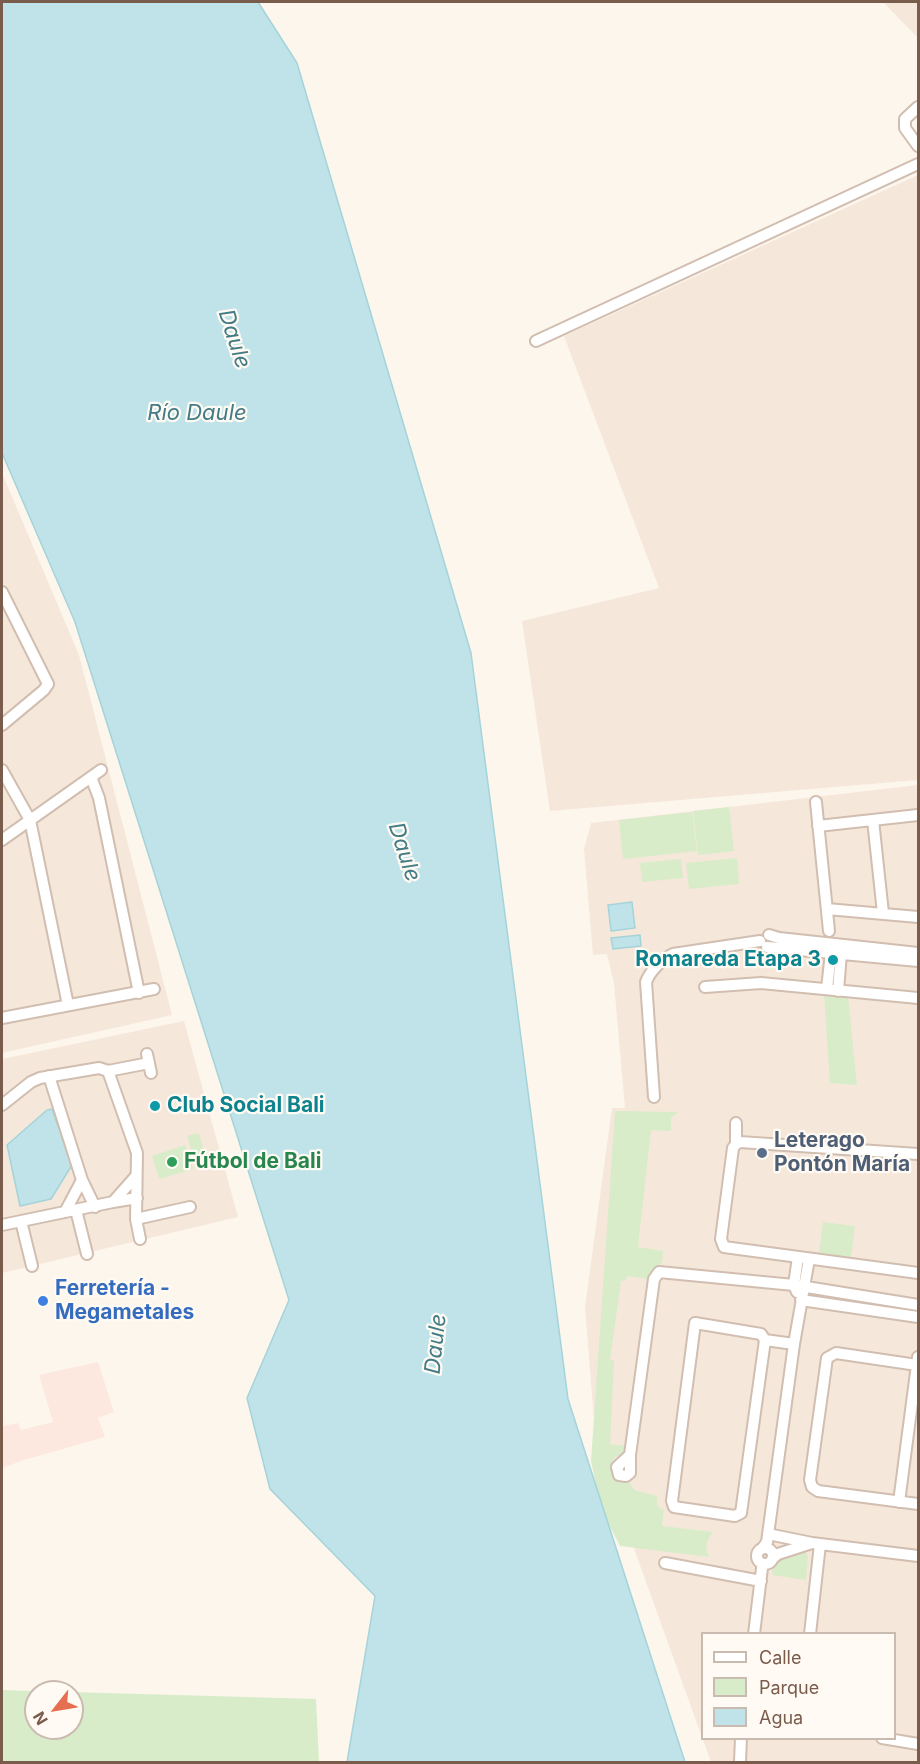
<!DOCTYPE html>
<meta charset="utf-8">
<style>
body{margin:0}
#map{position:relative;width:920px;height:1764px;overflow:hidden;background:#fdf6ec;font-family:Inter,sans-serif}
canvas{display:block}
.frame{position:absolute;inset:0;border:3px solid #7a5c4d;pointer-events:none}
.legend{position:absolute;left:701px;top:1632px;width:195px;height:108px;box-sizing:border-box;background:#fffaf3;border:2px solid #cabbb1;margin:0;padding:8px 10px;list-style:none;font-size:18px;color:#7a5c4d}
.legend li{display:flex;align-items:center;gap:12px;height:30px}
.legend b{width:30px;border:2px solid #cabbb1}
.north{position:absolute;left:24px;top:1680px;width:60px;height:60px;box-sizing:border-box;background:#fffaf3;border:2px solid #cabbb1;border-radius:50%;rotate:239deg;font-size:16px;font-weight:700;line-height:24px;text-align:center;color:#7a5c4d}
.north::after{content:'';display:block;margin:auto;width:21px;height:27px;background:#e76f51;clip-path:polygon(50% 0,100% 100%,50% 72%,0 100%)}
</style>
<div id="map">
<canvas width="920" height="1764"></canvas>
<div class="frame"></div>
<ul class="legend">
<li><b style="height:8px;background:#fff"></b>Calle</li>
<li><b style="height:16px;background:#d8ecc9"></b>Parque</li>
<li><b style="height:16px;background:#bfe3e8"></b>Agua</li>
</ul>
<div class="north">N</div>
</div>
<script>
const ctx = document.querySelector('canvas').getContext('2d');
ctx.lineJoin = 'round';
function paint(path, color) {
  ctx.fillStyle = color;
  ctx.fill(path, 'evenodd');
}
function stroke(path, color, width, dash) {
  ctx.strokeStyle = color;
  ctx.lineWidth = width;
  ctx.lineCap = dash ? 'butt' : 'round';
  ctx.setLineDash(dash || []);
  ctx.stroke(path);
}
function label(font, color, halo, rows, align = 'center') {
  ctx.font = font + ' Inter,sans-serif';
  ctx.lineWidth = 4.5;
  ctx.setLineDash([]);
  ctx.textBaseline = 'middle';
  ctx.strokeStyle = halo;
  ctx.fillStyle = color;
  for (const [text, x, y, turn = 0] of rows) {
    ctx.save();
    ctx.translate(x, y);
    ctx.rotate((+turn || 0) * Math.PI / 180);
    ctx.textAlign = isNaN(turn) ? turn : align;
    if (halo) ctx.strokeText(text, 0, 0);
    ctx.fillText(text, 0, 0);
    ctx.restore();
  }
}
const residential = new Path2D(`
 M883,2H918V38Z
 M918,175V780L550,811L522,621L659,588L564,336Z
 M2,473L79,655L172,1015L2,1053Z
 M918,785V1762H711L620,1510L599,1482L585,1307L612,1108H627H625L614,983L607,954L593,955L584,849L591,823ZM702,1634H894V1738H702Z
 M184,1021L238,1217L2,1273V1059Z`);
const commercial = new Path2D(`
 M98,1362L114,1412L98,1418L105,1437L24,1460L2,1468V1426L18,1423L21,1430L53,1422L39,1375Z`);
const green = new Path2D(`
 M729,807L734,851L698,855L693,811Z
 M692,812L697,851L623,859L619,820Z
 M737,858L739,884L689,889L686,863Z
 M681,859L683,878L642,882L640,863Z
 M824,994L848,997L857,1085L830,1083Z
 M615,1111L678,1112L671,1118V1131L651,1130L638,1247L663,1251L662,1263L653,1268L648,1279L627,1276L626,1280L621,1281L610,1360H614L610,1444L626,1446L624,1455L615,1457L611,1463V1471L619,1481H629L634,1490L657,1496V1506L664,1510L662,1526L713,1532C707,1540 704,1547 709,1557L620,1546L601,1509L591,1461Z
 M199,1133L206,1159L195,1162L187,1136Z
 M185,1145L193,1169L159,1179L152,1156Z
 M823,1222L855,1226L851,1257L819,1253Z
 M801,1551H805L808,1557L806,1580L772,1575L773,1565L778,1560Z
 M2,1690L64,1692H36V1728H72V1692L316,1699L319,1762H2Z`);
const water = new Path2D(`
 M2,2H258L297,63L471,653L568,1399L685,1762H347L375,1596L270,1489L247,1398L289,1300L75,622L2,453Z
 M632,902L635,928L611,931L608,905Z
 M640,935L641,946L613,949L611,938Z
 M52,1109L72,1165L51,1199L20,1206L7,1145L47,1110Z`);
const minor = new Path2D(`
 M918,107L905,119V128L918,146
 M536,341L918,164
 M2,592L48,684L44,690L2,725
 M2,770L30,820L68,1005
 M91,777L99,798L139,993
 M816,802L829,931
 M873,820L883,913
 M818,826L918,815
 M2,840L101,770
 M827,909L918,917
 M769,935L779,938L918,953
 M767,947L918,961
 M705,987L761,983L918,998
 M827,989L831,952L835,947
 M838,991L841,953L838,947
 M2,1018L154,989
 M147,1054L151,1073
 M108,1071L149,1063
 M49,1076L82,1180L65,1212
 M654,1097L646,982C650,971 662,959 673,954L760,941
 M2,1105L31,1082L40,1078L99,1068L108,1071L137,1153L136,1219L140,1239
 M736,1123V1144L733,1148L721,1239L724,1247L918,1273
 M736,1144L740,1142L918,1154
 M82,1180L95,1207
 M113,1202L136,1176
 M76,1210L87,1254
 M136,1219L190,1207
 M21,1221L32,1266
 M2,1225L113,1202L137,1198
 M797,1292L794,1285L798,1257
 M801,1300L918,1317
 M765,1340L741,1513L735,1516L674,1507L672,1501L695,1323L761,1334L765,1340L794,1344
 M917,1365L836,1353L827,1358L810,1480L812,1487L818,1491L918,1504
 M630,1455L654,1279L659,1272L794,1285L918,1305
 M630,1455V1473L626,1476L619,1475L617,1467Z
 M899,1502L918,1357
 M768,1534L812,1543L918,1556
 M757 1556a8 8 0 1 1 16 0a8 8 0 1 1-16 0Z
 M762,1549L767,1542L794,1344L809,1259
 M772,1559L778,1554L812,1543
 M665,1563L761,1581
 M754,1634L762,1568
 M810,1634L820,1544
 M882,1738L918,1744
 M740,1762L741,1738`);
const markers = [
 [833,960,6,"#0f9aa8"],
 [155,1106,6,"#0f9aa8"],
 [762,1153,6,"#5c6f8a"],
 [172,1162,6,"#2e9e5b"],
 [43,1301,6,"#3f7fe0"]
];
const cultureNames = [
 ["Romareda Etapa 3",821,960],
 ["Club Social Bali",167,1106,"left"]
];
const serviceNames = [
 ["Leterago",774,1141],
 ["Pontón María",774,1165]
];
const leisureNames = [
 ["Fútbol de Bali",184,1162]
];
const shopNames = [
 ["Ferretería -",55,1289],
 ["Megametales",55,1313]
];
const waterNames = [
 ["Daule",234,339,72],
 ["Río Daule",197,413],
 ["Daule",404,852,72],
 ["Daule",436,1344,-84]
];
paint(residential, '#f5e8da');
paint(commercial, '#fde8e0');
paint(green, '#d8ecc9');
paint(water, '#bfe3e8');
stroke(water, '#a5d3da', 1.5);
stroke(minor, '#d1beb0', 14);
stroke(minor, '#fff', 10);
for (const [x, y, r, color] of markers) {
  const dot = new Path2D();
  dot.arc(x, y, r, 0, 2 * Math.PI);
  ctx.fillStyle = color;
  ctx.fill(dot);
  stroke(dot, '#fffaf3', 2);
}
label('bold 21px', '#0d838f', '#fffaf3', cultureNames, 'right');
label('bold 21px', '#4e5e75', '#fffaf3', serviceNames, 'left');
label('bold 21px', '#27864d', '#fffaf3', leisureNames, 'left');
label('bold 21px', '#366cbe', '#fffaf3', shopNames, 'left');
label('italic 22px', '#437c86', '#fffaf3', waterNames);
</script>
